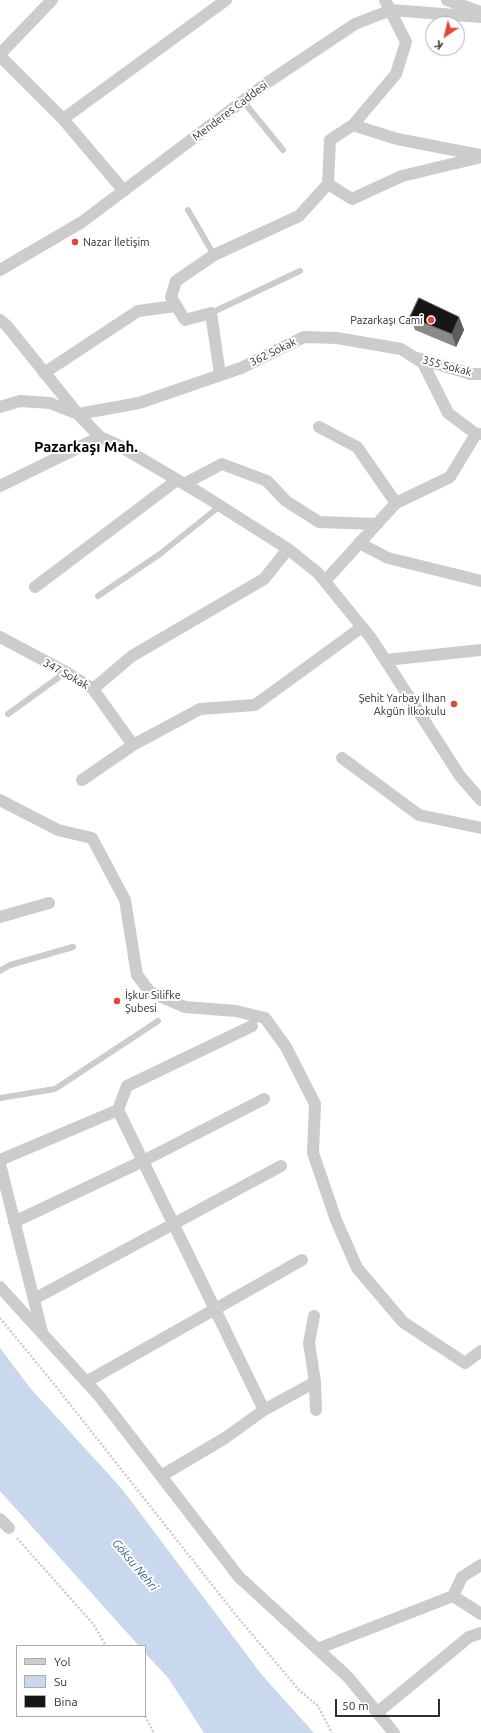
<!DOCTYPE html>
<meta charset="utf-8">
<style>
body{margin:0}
#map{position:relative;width:481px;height:1733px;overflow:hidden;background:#fff;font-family:Ubuntu,sans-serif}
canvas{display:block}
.legend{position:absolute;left:16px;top:1645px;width:130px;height:72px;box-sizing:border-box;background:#fff;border:1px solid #acacac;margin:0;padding:5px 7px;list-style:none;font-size:12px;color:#2f2f2f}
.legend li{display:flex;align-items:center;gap:8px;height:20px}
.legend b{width:20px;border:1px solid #acacac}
.north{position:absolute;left:425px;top:16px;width:40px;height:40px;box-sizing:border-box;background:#fff;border:1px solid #acacac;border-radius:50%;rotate:215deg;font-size:11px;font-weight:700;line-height:16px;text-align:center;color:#2f2f2f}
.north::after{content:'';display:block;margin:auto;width:14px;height:18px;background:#e54532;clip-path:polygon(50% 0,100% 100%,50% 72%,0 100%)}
.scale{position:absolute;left:335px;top:1699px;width:105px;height:18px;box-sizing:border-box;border:2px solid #2f2f2f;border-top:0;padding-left:5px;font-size:12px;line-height:14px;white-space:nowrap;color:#2f2f2f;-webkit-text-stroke:3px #fff;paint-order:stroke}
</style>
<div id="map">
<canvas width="481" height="1733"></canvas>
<ul class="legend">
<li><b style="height:5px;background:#ccc"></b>Yol</li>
<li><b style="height:11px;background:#c9d8ec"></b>Su</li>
<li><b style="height:11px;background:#161616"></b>Bina</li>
</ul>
<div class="north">K</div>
<div class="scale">50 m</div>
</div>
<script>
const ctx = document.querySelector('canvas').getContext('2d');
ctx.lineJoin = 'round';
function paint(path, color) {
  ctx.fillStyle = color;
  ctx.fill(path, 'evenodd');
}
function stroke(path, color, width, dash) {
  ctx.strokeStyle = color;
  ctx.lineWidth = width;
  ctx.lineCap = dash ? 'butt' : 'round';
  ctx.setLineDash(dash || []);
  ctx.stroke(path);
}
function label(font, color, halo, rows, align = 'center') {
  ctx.font = font + ' Ubuntu,sans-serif';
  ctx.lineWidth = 4;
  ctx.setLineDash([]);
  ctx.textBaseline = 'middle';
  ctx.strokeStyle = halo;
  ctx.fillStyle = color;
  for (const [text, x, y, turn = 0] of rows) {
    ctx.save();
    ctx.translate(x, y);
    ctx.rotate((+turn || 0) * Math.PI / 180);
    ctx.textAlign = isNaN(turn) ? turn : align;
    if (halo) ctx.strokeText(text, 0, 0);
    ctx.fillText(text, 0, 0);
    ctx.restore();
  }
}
const water = new Path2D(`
 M0,1348L31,1389L122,1489L262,1675L314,1733H204L169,1679L145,1653V1646H139L0,1491Z`);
const path = new Path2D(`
 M0,1318L58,1389L235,1614L299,1690L318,1706L332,1733
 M17,1538L94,1625L106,1646
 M145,1716L154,1733`);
const service = new Path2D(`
 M243,101L283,150
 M188,210L214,255
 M211,313L300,271
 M98,596L160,554L220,506
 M8,714L66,672
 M0,971L10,965L73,947
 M0,1098L55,1089L158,1021`);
const minor = new Path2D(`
 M447,0L481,12
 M0,54L52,0
 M0,56L63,119L124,191
 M63,119L226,0
 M353,125L397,139L480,155
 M328,184L352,199L402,176L481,157
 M0,270L82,222L268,82L355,24L391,10L481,17
 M0,320L7,326L78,414L100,437L118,445L203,495L288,549L318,573L371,638L460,776L481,800
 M417,358L471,374H481
 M44,373L138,311L176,306
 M220,375L211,313L185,320L171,297L176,281L214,255L299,216L328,184L330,140L353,125L396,74L406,42L385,0
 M0,407L20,401L50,403L78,414L139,403L241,368L304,337L337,338L401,349L423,363L448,413L476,434H481
 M319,427L357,447L396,503
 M184,484L222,464L267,481L286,501L319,522L377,524
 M0,486L100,437
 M359,543L388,558L481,581
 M325,581L396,503L450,477L476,434
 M35,587L177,480
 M0,637L66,672L93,689L133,745
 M386,660L481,650
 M93,689L132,656L264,579L288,549
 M342,758L419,815L481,828
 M82,780L133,745L200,709L255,705L362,627
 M0,800L58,830L92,838L125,900L137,975L150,992L185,1007L236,1011L265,1018L286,1047L315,1104L313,1153L336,1220L357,1268L403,1322L465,1363L481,1351
 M0,917L49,903
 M118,1110L264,1410
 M0,1160L118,1110L127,1086L252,1026
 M0,1164L42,1332
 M14,1222L143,1161L264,1099
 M0,1287L100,1397L239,1577L348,1677L394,1733
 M34,1299L281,1166
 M314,1316L309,1343L315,1382L316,1410
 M86,1382L302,1260
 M161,1476L225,1438L264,1410L315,1382
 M0,1519L9,1528
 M453,1596L481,1614
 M317,1649L453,1596L462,1577L481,1565
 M378,1712L469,1637L481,1633`);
const wall = new Path2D(`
 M410,317H459L464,330L456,347L415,330Z`);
const shadedWall = new Path2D(`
 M459,317L464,330L456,347L452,334Z`);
const building = new Path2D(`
 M419,298L459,317L452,334L410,317Z`);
const markers = [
 [75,242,4,"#e54532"],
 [431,320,4,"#e54532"],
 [454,704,4,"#e54532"],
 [117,1001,4,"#e54532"]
];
const streetNames = [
 ["Menderes Caddesi",230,111,-37],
 ["362 Sokak",273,352,-26],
 ["355 Sokak",447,366,15],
 ["347 Sokak",66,674,29]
];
const poiNames = [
 ["Nazar İletişim",83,242],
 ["Pazarkaşı Cami",423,320,"right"],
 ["Şehit Yarbay İlhan",446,698,"right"],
 ["Akgün İlkokulu",446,711,"right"],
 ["İşkur Silifke",125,995],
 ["Şubesi",125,1008]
];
const waterNames = [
 ["Göksu Nehri",135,1565,50]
];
const districtNames = [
 ["Pazarkaşı Mah.",86,447]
];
paint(water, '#c9d8ec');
stroke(path, '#ccc', 2.5, [2, 2]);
stroke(service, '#ccc', 6);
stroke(minor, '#ccc', 12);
paint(wall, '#8a8a8a');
paint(shadedWall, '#5c5c5c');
paint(building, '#161616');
stroke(building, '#5c5c5c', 1);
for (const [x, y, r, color] of markers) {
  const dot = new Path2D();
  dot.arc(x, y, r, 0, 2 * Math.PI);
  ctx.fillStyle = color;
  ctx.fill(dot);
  stroke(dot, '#fff', 1.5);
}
label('11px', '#2f2f2f', '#fff', streetNames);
label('11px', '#2f2f2f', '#fff', poiNames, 'left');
label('italic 12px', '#3d6191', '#fff', waterNames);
label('bold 15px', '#000', '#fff', districtNames);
</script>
